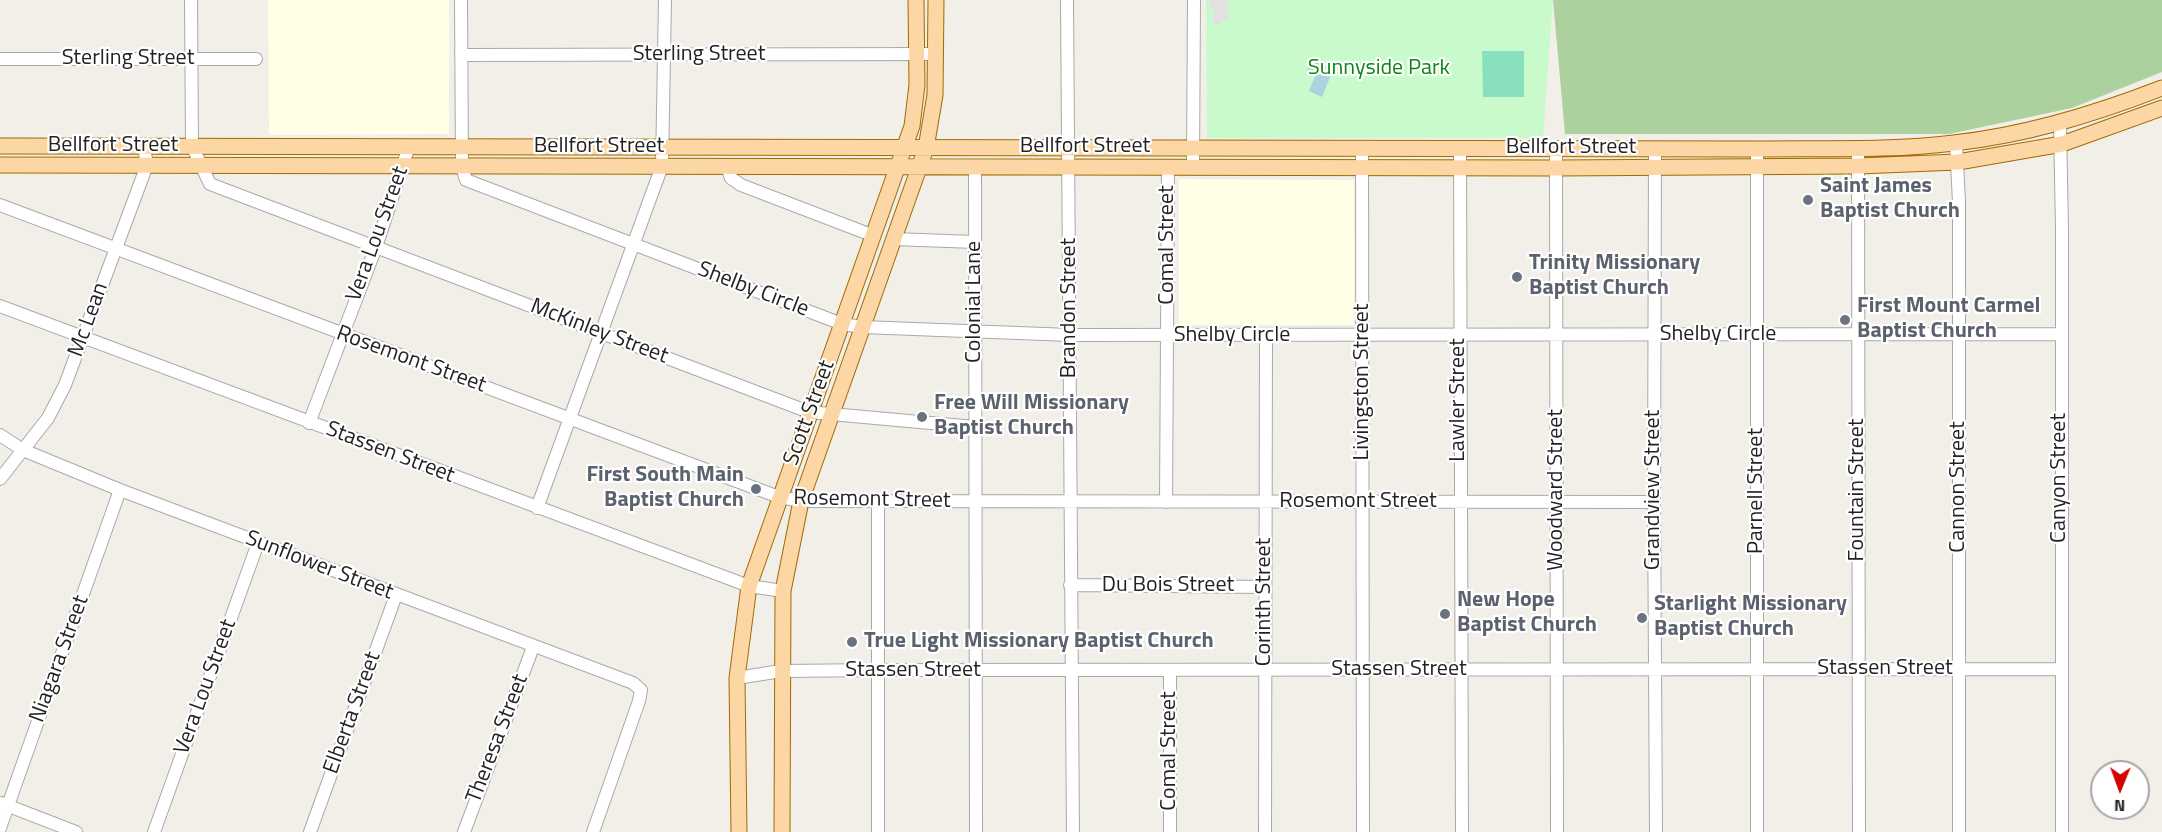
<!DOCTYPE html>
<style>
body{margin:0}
#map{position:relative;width:2162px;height:832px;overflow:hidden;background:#f2efe9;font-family:"Titillium Web",sans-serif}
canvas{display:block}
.north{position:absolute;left:2090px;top:760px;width:60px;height:60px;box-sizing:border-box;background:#fff;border:2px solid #a7a7a7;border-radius:50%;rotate:181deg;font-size:16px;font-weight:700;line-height:24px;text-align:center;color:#222}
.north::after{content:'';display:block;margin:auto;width:21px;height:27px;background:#d40000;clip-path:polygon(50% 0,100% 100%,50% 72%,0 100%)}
</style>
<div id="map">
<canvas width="2162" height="832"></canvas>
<div class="north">N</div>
</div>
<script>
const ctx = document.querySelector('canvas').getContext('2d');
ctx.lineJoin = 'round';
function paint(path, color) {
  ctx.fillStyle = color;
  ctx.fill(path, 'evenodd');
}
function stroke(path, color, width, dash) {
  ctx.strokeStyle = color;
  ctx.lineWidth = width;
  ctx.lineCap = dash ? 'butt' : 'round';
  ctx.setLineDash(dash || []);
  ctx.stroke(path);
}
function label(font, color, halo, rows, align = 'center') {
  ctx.font = font + ' "Titillium Web",sans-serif';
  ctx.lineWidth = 4.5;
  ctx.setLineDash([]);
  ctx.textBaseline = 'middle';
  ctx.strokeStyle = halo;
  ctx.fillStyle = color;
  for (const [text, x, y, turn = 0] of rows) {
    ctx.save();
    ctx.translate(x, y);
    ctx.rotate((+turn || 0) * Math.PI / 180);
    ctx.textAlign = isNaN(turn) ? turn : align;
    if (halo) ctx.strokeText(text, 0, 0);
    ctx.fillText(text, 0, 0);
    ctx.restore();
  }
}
const education = new Path2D(`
 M268,0H449V134L269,135Z
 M1179,179L1354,180V325H1179Z`);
const forest = new Path2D(`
 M1553,0H2162V72L2072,108L1949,134H1565Z`);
const park = new Path2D(`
 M1206,0H1553L1543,138H1207Z`);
const pitch = new Path2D(`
 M1482,51H1524V97H1483Z`);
const parking = new Path2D(`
 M1209,0H1229L1228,20H1221V24H1213V8H1209Z`);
const water = new Path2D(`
 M1311,60L1333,70L1322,97L1309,91L1316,74L1307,70Z`);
const minor = new Path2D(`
 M191,0L192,146L210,184L809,412L975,427
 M461,0L462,167L466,180L842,324L862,327L1070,335L2060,334
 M1067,0L1073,832
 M461,55L936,54
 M0,59H256
 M2060,124L2062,230V832
 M1956,143L1959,202V832
 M1858,147L1859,832
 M1362,148L1363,832
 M1460,148L1462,832
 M1556,148L1557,832
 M1655,148L1654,502L1656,832
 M727,167L731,178L741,185L874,236
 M975,167L976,832
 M1193,167L1194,0
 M0,205L779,497L801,501L1654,502
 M893,239L975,242
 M0,306L749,586L783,591
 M309,423L376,247L409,146
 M0,435L23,450L120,490L633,683L641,690L639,701L593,832
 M0,479L48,418L65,385L147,165L144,147
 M878,502V832
 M1166,502L1168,168
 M537,508L662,166L665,0
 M1070,585L1265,587
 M1170,670V832
 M737,678L781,671L878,670L2061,669
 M1,803L76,832
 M0,828L120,490
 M154,832L258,543
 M310,832L396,595
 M464,832L533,647
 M1265,832L1266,336
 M1757,832V149`);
const major = new Path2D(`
 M0,146L1757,149C1823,148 1889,151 1954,143C2027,135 2095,114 2162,88
 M0,165L1557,168L1858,166L1958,162L2062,144L2162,108
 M739,832L737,678L749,586L912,126L917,85L916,0
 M782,832L783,591L801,501L926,148L935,95L936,0`);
const markers = [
 [1808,200,6,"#6b7280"],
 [1517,277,6,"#6b7280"],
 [1845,320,6,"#6b7280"],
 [922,417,6,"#6b7280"],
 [756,489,6,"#6b7280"],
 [1445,614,6,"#6b7280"],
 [1642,618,6,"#6b7280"],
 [852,642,6,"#6b7280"]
];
const streetNames = [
 ["Sterling Street",699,55],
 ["Sterling Street",128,59],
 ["Bellfort Street",113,146],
 ["Bellfort Street",599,147],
 ["Bellfort Street",1085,147],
 ["Bellfort Street",1571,148],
 ["Vera Lou Street",378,234,-70],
 ["Comal Street",1168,245,-90],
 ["Shelby Circle",753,290,21],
 ["Colonial Lane",975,302,-90],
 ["Brandon Street",1070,308,-90],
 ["Mc Lean",89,320,-70],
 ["McKinley Street",599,332,21],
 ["Shelby Circle",1718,335],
 ["Shelby Circle",1232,336],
 ["Rosemont Street",411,360,20],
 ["Livingston Street",1363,382,-90],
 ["Lawler Street",1459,400,-90],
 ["Scott Street",810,413,-70],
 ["Stassen Street",390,453,21],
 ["Canyon Street",2060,478,-90],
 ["Cannon Street",1959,487,-90],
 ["Woodward Street",1557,490,-90],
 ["Grandview Street",1654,490,-90],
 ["Fountain Street",1858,490,-90],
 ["Parnell Street",1757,491,-90],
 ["Rosemont Street",872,500,1],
 ["Rosemont Street",1358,502],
 ["Sunflower Street",319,566,21],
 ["Du Bois Street",1168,586],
 ["Corinth Street",1265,602,-90],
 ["Niagara Street",60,659,-70],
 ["Stassen Street",1885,669],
 ["Stassen Street",1399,670],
 ["Stassen Street",913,671],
 ["Vera Lou Street",206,687,-70],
 ["Elberta Street",353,713,-70],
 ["Theresa Street",498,739,-69],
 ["Comal Street",1170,751,-90]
];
const parkNames = [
 ["Sunnyside Park",1379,69]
];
const worshipNames = [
 ["Saint James",1820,187],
 ["Baptist Church",1820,212],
 ["Trinity Missionary",1529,264],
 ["Baptist Church",1529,289],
 ["First Mount Carmel",1857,307],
 ["Baptist Church",1857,332],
 ["Free Will Missionary",934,404],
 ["Baptist Church",934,429],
 ["First South Main",744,476,"right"],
 ["Baptist Church",744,501,"right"],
 ["New Hope",1457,601],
 ["Baptist Church",1457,626],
 ["Starlight Missionary",1654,605],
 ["Baptist Church",1654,630],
 ["True Light Missionary Baptist Church",864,642]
];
paint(education, '#ffffe5');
paint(forest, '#add19e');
paint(park, '#c8facc');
paint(pitch, '#88e0be');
paint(parking, '#e2e2e2');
paint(water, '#aad3df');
stroke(minor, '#a9a9a9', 14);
stroke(major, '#a06b00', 17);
stroke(minor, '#fff', 12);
stroke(major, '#fcd6a4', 15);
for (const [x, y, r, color] of markers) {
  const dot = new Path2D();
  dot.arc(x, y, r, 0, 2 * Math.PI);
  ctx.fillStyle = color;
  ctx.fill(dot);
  stroke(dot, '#fff', 2);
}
label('22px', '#222', '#fff', streetNames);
label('22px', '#0c8416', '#fff', parkNames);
label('bold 22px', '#5b616d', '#fff', worshipNames, 'left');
</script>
